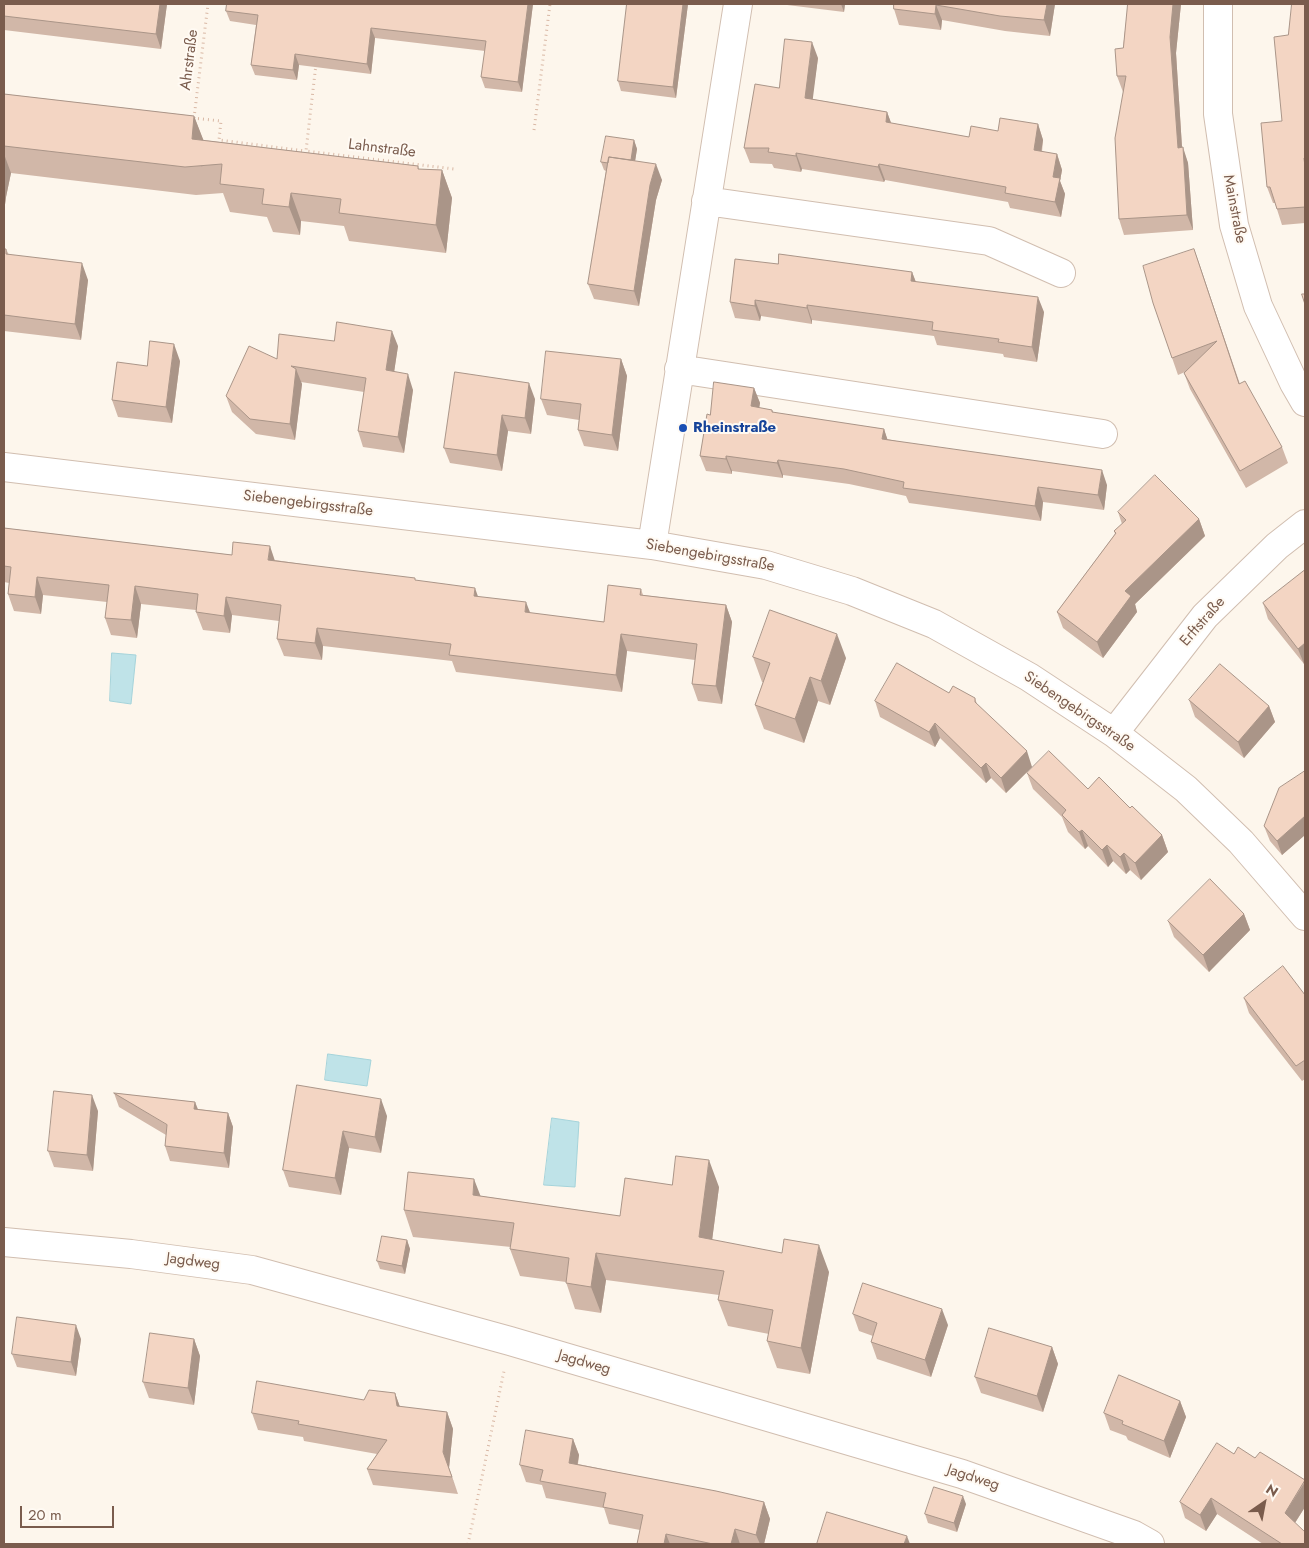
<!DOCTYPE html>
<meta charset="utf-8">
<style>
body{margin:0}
#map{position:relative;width:1309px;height:1548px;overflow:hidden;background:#fdf6ec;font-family:Jost,sans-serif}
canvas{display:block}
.frame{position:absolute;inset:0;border:5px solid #7a5c4d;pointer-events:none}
.north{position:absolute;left:1239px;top:1478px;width:50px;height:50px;-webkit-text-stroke:4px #fffaf3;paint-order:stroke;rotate:33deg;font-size:14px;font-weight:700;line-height:20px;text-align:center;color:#7a5c4d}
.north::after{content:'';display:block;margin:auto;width:18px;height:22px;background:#7a5c4d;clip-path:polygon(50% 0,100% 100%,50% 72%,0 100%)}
.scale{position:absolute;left:20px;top:1506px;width:94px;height:22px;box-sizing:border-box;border:2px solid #7a5c4d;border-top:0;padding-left:6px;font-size:15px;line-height:18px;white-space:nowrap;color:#7a5c4d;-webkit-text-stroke:4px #fffaf3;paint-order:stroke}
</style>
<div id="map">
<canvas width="1309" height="1548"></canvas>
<div class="frame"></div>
<div class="north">N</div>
<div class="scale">20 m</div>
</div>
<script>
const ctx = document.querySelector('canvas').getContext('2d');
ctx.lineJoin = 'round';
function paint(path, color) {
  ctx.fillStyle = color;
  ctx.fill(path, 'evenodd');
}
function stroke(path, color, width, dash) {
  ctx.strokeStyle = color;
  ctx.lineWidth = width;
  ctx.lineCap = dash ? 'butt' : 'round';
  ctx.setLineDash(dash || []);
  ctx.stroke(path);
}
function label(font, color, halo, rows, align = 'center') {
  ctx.font = font + ' Jost,sans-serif';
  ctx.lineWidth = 4;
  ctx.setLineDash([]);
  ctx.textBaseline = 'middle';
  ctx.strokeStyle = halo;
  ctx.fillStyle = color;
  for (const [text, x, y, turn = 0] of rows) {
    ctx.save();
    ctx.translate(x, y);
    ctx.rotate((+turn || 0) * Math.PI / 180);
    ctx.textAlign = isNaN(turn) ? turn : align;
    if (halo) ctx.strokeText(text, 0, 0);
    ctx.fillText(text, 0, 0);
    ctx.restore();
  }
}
const water = new Path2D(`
 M112,653L136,655L131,704L110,701Z
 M328,1054L371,1060L367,1086L325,1080Z
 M552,1118L579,1122L575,1187L544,1185Z`);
const path = new Path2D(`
 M316,64L306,151L454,169
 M193,118L221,121L219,140L306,151
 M194,118L208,4
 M534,130L550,4
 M468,1544L504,1371`);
const minor = new Path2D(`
 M1218,4V114L1234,225L1258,306L1294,383L1305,402
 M706,201L989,241L1061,273
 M679,369L1103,434
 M4,467L652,545L766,565L852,591L934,624L1029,677L1114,733L1186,789L1241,842L1305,916
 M652,545L738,4
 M1114,733L1205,616L1277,546L1305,524
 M4,1242L131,1254L252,1270L510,1341L962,1474L1134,1535L1150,1544`);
const wall = new Path2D(`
 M4,4H167L161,49L4,30Z
 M227,4H533L522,92L485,88L481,77L485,51L375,38L371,74L299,65L297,80L255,75L251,65L256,25L230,21L226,11Z
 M627,4H688L676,98L621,91L618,81Z
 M779,4H845L844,12Z
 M882,4H1055L1050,36L1005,31L942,20L941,30L899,25L894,9V5Z
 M1128,4H1181L1176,53L1182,147L1188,163L1193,230L1124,235L1119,219L1123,92L1117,76L1123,48Z
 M1305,4V223L1282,225L1275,203H1273L1267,187L1282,121L1288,35Z
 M818,58L812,99L887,112L891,123L969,137L1038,124L1043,140L1042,152L1057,154L1062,170L1060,181L1065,194L1061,217L1010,208L1008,202L885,180L884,182L802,169L801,172L774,168L772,164L750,163L744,148L779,88Z
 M4,94L194,116L203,140L418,166L419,169L442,170L452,198L446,253L349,241L344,226L301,221L300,235L273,232L267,217L230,212L223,193L196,195L11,173L6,197L4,212Z
 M634,140L637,149L635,161L662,180L656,200L639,306L594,299L588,284L606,171L604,170L601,162Z
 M4,249H6L9,255L88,280L81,340L4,331Z
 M1194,249L1240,384L1282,447L1288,463L1246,488L1190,389L1184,373L1185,372L1178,375L1153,303Z
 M778,264L912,272L916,282L1044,312L1037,362L1004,357L1003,354L937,345L934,336L812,320V324L761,316L760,321L735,318L730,302Z
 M334,341L398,346L394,372L413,390L404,453L363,447L358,431L364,392L301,382L302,384L295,440L256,434L232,412L226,396L277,359Z
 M621,359L627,376L618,451L584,446L578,430L579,420L547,415L541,399Z
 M180,361L172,423L118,417L112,400L147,366Z
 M455,372L535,399L531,434L508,431L502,471L450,463L444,448Z
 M754,388L760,403L759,408L772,410L774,413L884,429L887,439L1107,485L1104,510L1043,502L1041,521L909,503L906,496L849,484L783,475V478L732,471V474L706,471L700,456L710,415Z
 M1118,512L1199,519L1205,536L1135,604L1137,612L1103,658L1063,628L1057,612L1115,534L1114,531L1122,524Z
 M4,528L275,560L416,581L478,597L530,613L604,622L641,589L643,595L726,605L732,622L722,704L698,701L692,684L695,660L627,651L622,692L456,672L452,661L323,646L322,660L284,656L277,639L279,621L232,615L230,633L203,630L196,612V610L141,604L137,638L111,635L105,618L107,602L43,595L41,614L14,611L8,594L9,583L4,582Z
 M1305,570V663L1304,664L1268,619L1263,603Z
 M753,657L846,658L830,705L818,701L804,743L764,729L755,705L763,682H762Z
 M949,693L975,698L977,704L1032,767L1006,793L991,778L986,783L940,738L935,747L880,717L875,701Z
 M1189,700L1269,706L1275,722L1244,758L1195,717Z
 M1305,771V835L1282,855L1270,841L1264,826Z
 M1027,773L1088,789L1130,808L1162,835L1168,852L1141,880L1130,870L1126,874L1113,861L1108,867L1088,846L1085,849L1068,832L1062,817L1033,789Z
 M1244,914L1250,930L1209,972L1174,937L1168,921Z
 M1305,995V1079L1302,1081L1249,1013L1244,998Z
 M297,1085L387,1116L381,1153L349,1148L341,1195L289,1187L283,1170Z
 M114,1093L195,1102L198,1109L228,1113L233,1127L229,1168L170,1161L165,1146L166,1135L119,1107Z
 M98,1111L93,1171L54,1167L48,1151Z
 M672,1185L719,1187L712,1240L829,1272L810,1374L777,1368L767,1341L769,1334L728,1326L718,1300L719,1295L606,1280L601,1313L575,1309L566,1282L520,1276L510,1249L511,1247L413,1237L404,1210L481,1196L620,1216Z
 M407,1240L410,1249L405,1274L380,1269L377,1261Z
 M853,1314L948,1325L931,1377L877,1359L871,1342L873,1336L859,1331Z
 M81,1339L76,1376L17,1367L12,1354Z
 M194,1339L200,1356L194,1405L149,1398L143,1382Z
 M1052,1347L1058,1364L1043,1412L981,1393L975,1377Z
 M395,1393L400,1407L447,1412L453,1429L449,1468L458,1494L373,1485L367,1469L377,1454L304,1441L303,1437L258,1430L252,1413L364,1400Z
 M1180,1401L1186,1417L1170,1458L1128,1440L1126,1436L1110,1430L1104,1413Z
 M573,1439L579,1455L578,1464L764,1502L770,1519L764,1544H637L640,1530L609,1524L604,1508L546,1498L542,1485L526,1482L520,1465Z
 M1234,1454L1255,1458L1305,1480V1507L1295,1523L1305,1544H1263L1217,1514L1206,1531L1185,1518L1180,1502Z
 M966,1504L957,1532L928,1523L925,1514Z`);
const shadedWall = new Path2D(`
 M160,4H167L161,49L156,34Z
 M528,4H533L522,92L518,82Z
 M683,4H688L676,98L673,87Z
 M841,4H845L844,12Z
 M1047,4H1055L1050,36L1044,20Z
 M1173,4H1181L1176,53L1183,163L1178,148L1170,37Z
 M936,5L942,20L941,30L935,14Z
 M371,28L375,38L371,74L367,64Z
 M812,42L818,58L811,113L805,98Z
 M295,54L299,65L297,80L293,70Z
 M887,112L893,128L886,122Z
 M194,116L205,144L202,167L192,139Z
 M1038,124L1043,140L1039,166L1034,150Z
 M634,140L637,149L633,174L630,165Z
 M1183,147L1188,163L1193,230L1187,215Z
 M796,153L802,169L801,172L796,156Z
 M4,154L11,173L6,197L4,212Z
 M1057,154L1062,170L1060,181L1065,194L1061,217L1055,202L1053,177Z
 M656,164L662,180L656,200L639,306L634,291L650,185Z
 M879,164L885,180L884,182L878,167Z
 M442,170L452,198L446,253L436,225Z
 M291,193L301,221L300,235L289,207Z
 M1194,249L1200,266L1245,401L1239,384Z
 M82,263L88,280L81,340L75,324Z
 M912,272L918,288L911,281Z
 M1038,297L1044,312L1037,362L1032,347Z
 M755,300L761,316L760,321L755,306Z
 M807,305L812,320V324L807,308Z
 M392,331L398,346L392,386L386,370Z
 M174,344L180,361L172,423L166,407Z
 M621,359L627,376L618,451L612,435Z
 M296,369L302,384L295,440L290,424Z
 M408,374L413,390L404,453L398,437Z
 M529,383L535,399L531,434L525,418Z
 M754,388L760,403L757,421L751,406Z
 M502,415L508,431L502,471L497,455Z
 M884,429L889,444L882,439Z
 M726,456L732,471V474L726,459Z
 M778,460L783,475V478L777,463Z
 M1102,470L1107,485L1104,510L1098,495Z
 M1038,487L1043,502L1041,521L1035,506Z
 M1199,519L1205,536L1135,604L1137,612L1103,658L1097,642L1125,591Z
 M270,546L276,564L268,560Z
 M37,577L43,595L41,614L35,597Z
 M135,586L141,604L137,638L131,620Z
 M475,588L481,605L474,596Z
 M226,597L232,615L230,633L224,616Z
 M526,602L533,620L525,612Z
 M726,605L732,622L722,704L716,686Z
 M317,628L323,646L322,660L315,643Z
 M621,634L627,651L622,692L616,675Z
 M837,634L846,658L830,705L821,681Z
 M1305,643V663L1304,664L1298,649Z
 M810,677L818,701L804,743L795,719Z
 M1269,706L1275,722L1244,758L1238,742Z
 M935,723L940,738L935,747L929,732Z
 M1027,751L1032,767L1006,793L1001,778Z
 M986,763L991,778L986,783L981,768Z
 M1305,816V835L1282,855L1277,841Z
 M1082,830L1088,846L1085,849L1079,832Z
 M1162,835L1168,852L1141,880L1135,863Z
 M1107,845L1113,861L1108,867L1102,850Z
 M1124,853L1130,870L1126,874L1120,857Z
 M1244,914L1250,930L1209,972L1203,955Z
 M92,1095L98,1111L93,1171L87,1155Z
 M381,1099L387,1116L381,1153L375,1137Z
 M195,1102L200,1116L194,1109Z
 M228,1113L233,1127L229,1168L224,1153Z
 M343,1131L349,1148L341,1195L335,1178Z
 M709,1160L719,1187L709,1264L699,1237Z
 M474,1179L484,1205L473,1195Z
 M407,1240L410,1249L405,1274L402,1266Z
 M819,1245L829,1272L810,1374L801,1348Z
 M596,1253L606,1280L601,1313L591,1287Z
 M942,1309L948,1325L931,1377L925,1360Z
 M76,1325L81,1339L76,1376L71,1362Z
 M194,1339L200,1356L194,1405L188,1388Z
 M1052,1347L1058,1364L1043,1412L1037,1396Z
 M395,1393L401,1410L397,1406Z
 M1180,1401L1186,1417L1170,1458L1164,1441Z
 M447,1412L453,1429L449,1468L458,1494L443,1452Z
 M573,1439L579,1455L575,1479L569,1463Z
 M1305,1482V1507L1291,1529L1285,1513Z
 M963,1496L966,1504L957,1532L954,1523Z
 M1211,1498L1217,1514L1206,1531L1200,1515Z
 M764,1502L770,1519L764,1544H760L756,1535Z
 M735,1529L740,1544H731Z
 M666,1534L670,1544H664Z
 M907,1536L910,1544H904Z`);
const building = new Path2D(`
 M4,4H160L156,34L4,16Z
 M227,4H528L518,82L481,77L486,41L371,28L367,64L295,54L293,70L251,65L258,15L226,11Z
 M627,4H683L673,87L618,81Z
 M894,4H1047L1044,20L1000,16L936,5L935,14L894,9Z
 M1128,4H1173L1170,37L1178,148L1183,147L1187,215L1119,219L1115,138L1126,76H1117L1115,49L1123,48Z
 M1292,4H1305V158H1304L1305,167V207L1277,209L1270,187H1267L1261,123L1282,121L1274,37L1288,35Z
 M785,39L812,42L805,98L887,112L886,122L969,137L971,126L998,131L1000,118L1038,124L1034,150L1057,154L1053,177L1060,178L1055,202L1005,193L1006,187L879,164L878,167L796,153V156L768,152L769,148H744L755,84L779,88Z
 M4,94L194,116L192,139L418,166V169L442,170L436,225L339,213L341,199L291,193L289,207L262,204L264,189L220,184L222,164L185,167L4,146Z
 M606,136L634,140L631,160L609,157L608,163L601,162Z
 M609,157L656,164L650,185L634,291L588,284Z
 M4,249H6V254L82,263L75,324L4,315Z
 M1194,249L1239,384L1245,381L1282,447L1240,471L1184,373L1217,341L1172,358L1153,303L1143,266Z
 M779,254L912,272L911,281L1038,297L1032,347L998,342L999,339L932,330L933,322L807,305V308L755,300V306L730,302L735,259L778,264Z
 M1302,294H1305V304Z
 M337,322L392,331L386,370L408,374L398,437L358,431L366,378L291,366L296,369L290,424L250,419L226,396L249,346L277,359L279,334L334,341Z
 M150,341L174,344L166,407L112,400L117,362L147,366Z
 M546,351L621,359L612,435L578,430L581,404L541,399Z
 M455,372L529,383L525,418L502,415L497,455L444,448Z
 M714,382L754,388L751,406L772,410V412L884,429L882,439L1102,470L1098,495L1038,487L1035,506L903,488L904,482L844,469L778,460L777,463L726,456V459L700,456L707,414L710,415Z
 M1155,475L1199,519L1125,591L1131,596L1097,642L1057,612L1116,533L1114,531L1126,520L1118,512Z
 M4,528L232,555L233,542L270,546L268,560L415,578V580L475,588L474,596L526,602L525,612L604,622L608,585L641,589L640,595L726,605L716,686L692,684L697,644L621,634L616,675L449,655L451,644L317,628L315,643L277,639L281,605L226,597L224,616L196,612L198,594L135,586L131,620L105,618L109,585L37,577L35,597L8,594L11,567L4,566Z
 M1305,570V643L1298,649L1263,603Z
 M770,610L837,634L821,681L810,677L795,719L755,705L770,663L753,657Z
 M897,663L949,693L953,686L975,698V702L1027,751L1001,778L986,763L981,768L935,723L929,732L875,701Z
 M1220,664L1269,706L1238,742L1189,700Z
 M1049,751L1088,789L1099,777L1130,808L1132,806L1162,835L1135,863L1124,853L1120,857L1107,845L1102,850L1082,830L1079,832L1062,815L1066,810L1027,773Z
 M1305,771V816L1277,841L1264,826L1279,788Z
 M1210,879L1244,914L1203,955L1168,921Z
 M1283,966L1305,995V1060L1296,1066L1244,998Z
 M297,1085L381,1099L375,1137L343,1131L335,1178L283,1170Z
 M54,1091L92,1095L87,1155L48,1151Z
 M114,1093L195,1102L194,1109L228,1113L224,1153L165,1146L167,1125Z
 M676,1156L709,1160L699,1237L782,1253L784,1239L819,1245L801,1348L767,1341L773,1310L718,1300L724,1271L596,1253L591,1287L566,1283L569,1258L510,1249L514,1223L404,1210L408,1172L474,1179L473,1195L620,1216L625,1178L672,1185Z
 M382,1236L407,1240L402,1266L377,1261Z
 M863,1283L942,1309L925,1360L871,1342L877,1323L853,1314Z
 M17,1317L76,1325L71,1362L12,1354Z
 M989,1328L1052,1347L1037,1396L975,1377Z
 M150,1333L194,1339L188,1388L143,1382Z
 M1119,1375L1180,1401L1164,1441L1122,1424L1123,1421L1104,1413Z
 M257,1381L364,1400L369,1390L395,1393L397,1406L447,1412L443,1452L452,1477L367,1469L387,1440L298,1424L299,1421L252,1413Z
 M526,1430L573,1439L569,1463L716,1491L764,1502L756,1535L735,1529L731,1544H713L666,1534L664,1544H637L643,1515L603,1507L606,1493L540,1481L543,1470L520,1465Z
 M1217,1443L1234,1454L1238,1447L1255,1458L1260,1452L1305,1480L1285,1513L1305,1532V1544H1282L1211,1498L1200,1515L1180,1502Z
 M934,1487L963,1496L954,1523L925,1514Z
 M827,1512L907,1536L904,1544H817Z`);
const markers = [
 [683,428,5,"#1a4fb4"]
];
const streetNames = [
 ["Ahrstraße",190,60,-83],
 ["Lahnstraße",382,149,7],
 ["Mainstraße",1234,209,79],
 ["Siebengebirgsstraße",308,504,7],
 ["Siebengebirgsstraße",710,556,10],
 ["Erftstraße",1203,622,-49],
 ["Siebengebirgsstraße",1079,712,34],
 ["Jagdweg",193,1262,7],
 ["Jagdweg",584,1363,16],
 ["Jagdweg",973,1478,18]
];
const transitNames = [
 ["Rheinstraße",693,428]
];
paint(water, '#bfe3e8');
stroke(water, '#a5d3da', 1);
stroke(minor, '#d1beb0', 30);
stroke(path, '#d9b8a5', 3, [1, 4]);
stroke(minor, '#fff', 28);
paint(wall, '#d1b7a8');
paint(shadedWall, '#aa9588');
paint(building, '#f3d5c3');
stroke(building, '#aa9588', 1);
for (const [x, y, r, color] of markers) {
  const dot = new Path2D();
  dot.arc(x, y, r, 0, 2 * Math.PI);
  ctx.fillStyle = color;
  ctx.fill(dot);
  stroke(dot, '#fffaf3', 2);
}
label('15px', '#7a5c4d', '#fffaf3', streetNames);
label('bold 15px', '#164399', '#fffaf3', transitNames, 'left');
</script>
